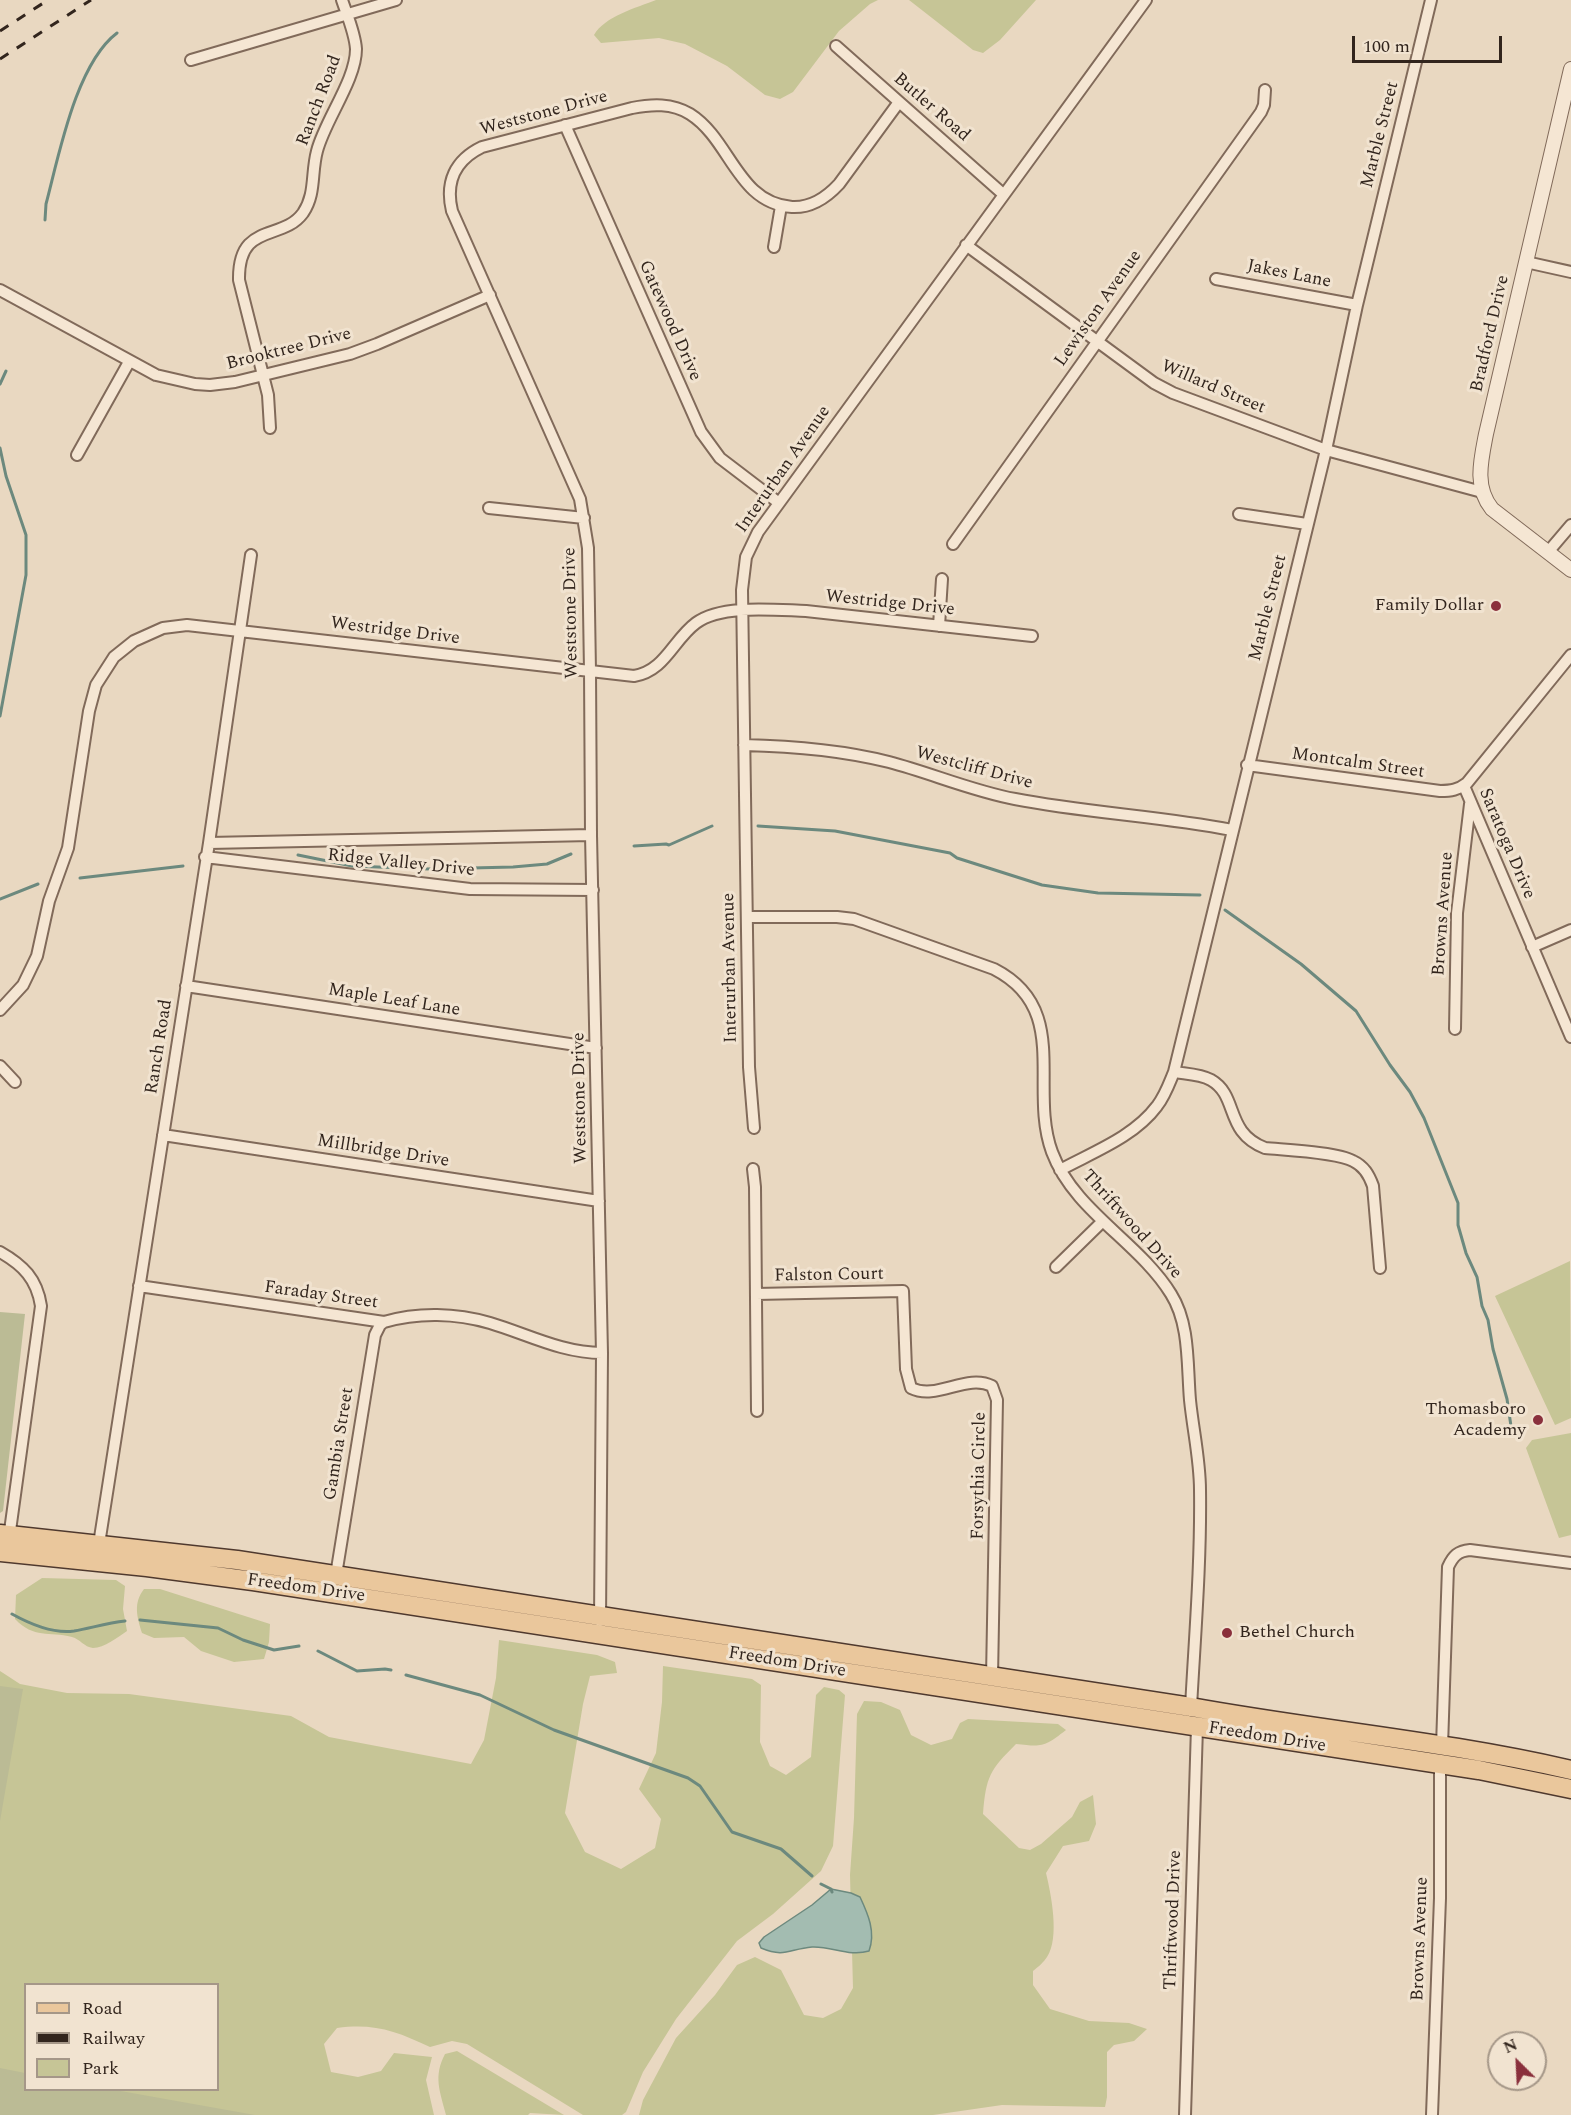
<!DOCTYPE html>
<style>
body{margin:0}
#map{position:relative;width:1571px;height:2115px;overflow:hidden;background:#e9d8c1;font-family:Spectral,serif}
canvas{display:block}
.legend{position:absolute;left:24px;top:1983px;width:195px;height:108px;box-sizing:border-box;background:#f1e3d0;border:2px solid #a59788;margin:0;padding:8px 10px;list-style:none;font-size:18px;color:#32251d}
.legend li{display:flex;align-items:center;gap:12px;height:30px}
.legend b{width:30px;border:2px solid #a59788}
.north{position:absolute;left:1487px;top:2031px;width:60px;height:60px;box-sizing:border-box;background:#f1e3d0;border:2px solid #a59788;border-radius:50%;rotate:336deg;font-size:16px;font-weight:700;line-height:24px;text-align:center;color:#32251d}
.north::after{content:'';display:block;margin:auto;width:21px;height:27px;background:#8a303c;clip-path:polygon(50% 0,100% 100%,50% 72%,0 100%)}
.scale{position:absolute;left:1352px;top:36px;width:150px;height:27px;box-sizing:border-box;border:3px solid #32251d;border-top:0;padding-left:8px;font-size:18px;line-height:21px;white-space:nowrap;color:#32251d;-webkit-text-stroke:4px #f1e3d0;paint-order:stroke}
</style>
<div id="map">
<canvas width="1571" height="2115"></canvas>
<ul class="legend">
<li><b style="height:8px;background:#eac79c"></b>Road</li>
<li><b style="height:8px;background:#32251d"></b>Railway</li>
<li><b style="height:16px;background:#c6c596"></b>Park</li>
</ul>
<div class="north">N</div>
<div class="scale">100 m</div>
</div>
<script>
const ctx = document.querySelector('canvas').getContext('2d');
ctx.lineJoin = 'round';
function paint(path, color) {
  ctx.fillStyle = color;
  ctx.fill(path, 'evenodd');
}
function stroke(path, color, width, dash) {
  ctx.strokeStyle = color;
  ctx.lineWidth = width;
  ctx.lineCap = dash ? 'butt' : 'round';
  ctx.setLineDash(dash || []);
  ctx.stroke(path);
}
function label(font, color, halo, rows, align = 'center') {
  ctx.font = font + ' Spectral,serif';
  ctx.lineWidth = 6;
  ctx.setLineDash([]);
  ctx.textBaseline = 'middle';
  ctx.strokeStyle = halo;
  ctx.fillStyle = color;
  for (const [text, x, y, turn = 0] of rows) {
    ctx.save();
    ctx.translate(x, y);
    ctx.rotate((+turn || 0) * Math.PI / 180);
    ctx.textAlign = isNaN(turn) ? turn : align;
    if (halo) ctx.strokeText(text, 0, 0);
    ctx.fillText(text, 0, 0);
    ctx.restore();
  }
}
const green = new Path2D(`
 M656,0H878L870,4L839,31L793,92L780,99L765,95L727,66L685,44L659,38L601,43L594,35C605,16 636,8 656,0Z
 M909,0H1036L1000,40L983,53L973,50Z
 M1570,1261L1571,1418L1555,1425L1495,1296Z
 M1571,1433V1535L1559,1538L1526,1448L1532,1440Z
 M42,1578L116,1580L125,1586L123,1609L127,1631C118,1637 104,1648 93,1648C84,1647 80,1639 72,1637C49,1631 34,1639 15,1619L16,1595Z
 M144,1589H160L270,1624L269,1642L264,1659L234,1662L201,1651L184,1637L154,1638L142,1633C137,1617 133,1603 144,1589Z
 M499,1640L597,1655L615,1662L617,1673L590,1676L583,1704L565,1813L585,1852L621,1869L655,1848L661,1819L639,1789L656,1753L662,1702L663,1666L752,1679L761,1685L760,1742L770,1766L786,1775L811,1757L816,1695L824,1687L839,1690L845,1695L833,1846L821,1871L773,1914L737,1941L676,2019L643,2072L626,2112L622,2115H583L467,2044L452,2041L430,2047C396,2031 374,2023 337,2028L324,2044L331,2072L358,2077L381,2071L394,2053L432,2057L426,2080L434,2115H0V1671L20,1684L67,1693L129,1694L291,1716L329,1737L471,1764L484,1740L496,1678ZM26,1984H218V2090H26Z
 M864,1701L881,1702L900,1710L911,1735L931,1745L952,1739L960,1723L968,1719L1058,1724L1066,1730C1044,1747 1043,1747 1016,1744C990,1770 986,1776 983,1814L1019,1848L1030,1850L1041,1844L1072,1817L1080,1802L1093,1795L1096,1824L1089,1841L1063,1846L1046,1873C1051,1894 1060,1938 1047,1957C1044,1962 1038,1967 1033,1971V1985L1050,2009L1089,2021L1129,2023L1147,2029L1134,2041L1114,2045L1107,2052V2097L1105,2107L1002,2105L933,2115H639L643,2100L676,2038L715,1995L737,1965L755,1957L781,1970L804,2015L823,2018L841,2009L853,1988L850,1875L854,1818L857,1714Z
 M457,2051L564,2115L530,2113L528,2115H446C440,2091 433,2077 445,2054Z`);
const cemetery = new Path2D(`
 M0,1312L25,1314L3,1511L0,1513Z
 M0,1686L23,1689L0,1821Z
 M0,2068L25,2073L26,2090H115L255,2115H0Z`);
const water = new Path2D(`
 M831,1889L851,1893L860,1897C868,1914 876,1932 869,1951C849,1957 832,1946 812,1947C789,1949 785,1958 761,1948L759,1943L764,1937L812,1905Z`);
const stream = new Path2D(`
 M45,220L46,204C59,155 76,64 117,33
 M0,384L6,371
 M0,448L6,476L26,535V575L0,716
 M758,826L835,831L950,853L957,858L1042,885L1098,893L1200,895
 M634,846L666,844L669,845L712,826
 M298,855L352,866L429,869L513,867L547,864L571,854
 M80,878L183,866
 M0,899L38,884
 M1225,910L1301,964L1356,1011L1390,1065L1410,1092L1424,1118L1458,1203V1225L1466,1253L1477,1277L1482,1306L1488,1320L1493,1349L1507,1399L1512,1433
 M12,1614C30,1624 53,1634 74,1631C91,1628 107,1623 125,1621
 M140,1620L218,1628L243,1640L274,1650L299,1646
 M318,1651L357,1671L385,1669L391,1670
 M406,1675L480,1695L554,1730L688,1778L700,1786L732,1832L781,1849L812,1876
 M821,1884L831,1889L832,1892`);
const minor = new Path2D(`
 M836,46L1003,194
 M191,60L396,0
 M565,125L701,432L720,458L779,503
 M966,245L1154,383L1173,393L1326,450L1482,492
 M774,247L781,206
 M1526,262L1571,272
 M1216,279L1357,305
 M0,290L156,375L195,384L210,385L235,382L350,354L377,344L490,295
 M270,428L268,395L239,280C238,221 282,242 303,213C316,194 311,173 317,151C325,120 356,80 356,49C355,33 347,15 342,0
 M77,455L129,362
 M489,508L584,518
 M1239,514L1307,524
 M953,544L1261,112L1264,105L1265,90
 M1548,552L1571,525
 M939,626L942,579
 M744,745C793,746 841,750 889,762C931,773 972,791 1015,799C1087,813 1160,816 1232,830
 M1247,765L1440,791C1451,791 1458,790 1467,783L1571,655
 M1464,786L1571,1037
 M209,843L591,835
 M205,857L470,889L593,890
 M747,917H837L854,919L994,969C1072,1009 1028,1087 1052,1152C1074,1211 1139,1242 1171,1294C1190,1324 1187,1365 1190,1400C1193,1430 1200,1460 1200,1490C1201,1562 1195,1634 1191,1707
 M1532,947L1571,930
 M186,986L596,1048
 M0,1010L23,985L37,956L49,901L68,848L89,711L96,685L114,657L134,641L163,628L187,625L634,676C665,671 673,640 696,623C722,604 775,610 806,611L1032,636
 M1455,1029L1457,913L1470,804
 M0,1066L15,1082
 M1174,1072C1186,1074 1200,1074 1211,1080C1239,1096 1224,1132 1265,1148C1285,1150 1337,1152 1353,1161C1364,1166 1369,1175 1373,1186L1380,1268
 M754,1128L749,1067L742,590L746,557L758,532L1146,0
 M163,1135L599,1201
 M753,1169L755,1187L757,1411
 M1060,1170C1093,1152 1134,1137 1157,1106C1165,1096 1169,1084 1174,1072L1326,450L1357,305L1431,0
 M0,1252C23,1265 37,1279 41,1306L9,1538
 M1056,1267L1103,1221
 M139,1286L384,1322C418,1312 456,1313 490,1323C527,1334 562,1353 602,1353
 M756,1294L903,1291L906,1369L911,1388C937,1401 966,1373 992,1386L997,1400L992,1677
 M99,1544L209,843L251,555
 M336,1575L375,1335L380,1325L384,1322
 M600,1621L602,1353L591,835L590,671L588,548L580,499L452,211C445,182 455,160 482,147L632,108C652,104 672,103 690,114C731,140 737,203 792,207C811,208 827,197 839,184L899,102
 M1442,1746L1448,1567C1453,1556 1458,1551 1470,1550L1571,1563
 M1185,2115L1197,1727
 M1432,2115L1440,1898V1765`);
const tertiary = new Path2D(`
 M1571,69L1486,434C1481,460 1474,487 1492,509L1571,570`);
const primary = new Path2D(`
 M0,1534L237,1560L1191,1707C1317,1730 1446,1741 1571,1770
 M0,1552L147,1567L253,1581L1479,1770L1571,1789`);
const rail = new Path2D(`
 M0,31L48,0
 M0,59L91,0`);
const markers = [
 [1496,606,6,"#8a303c"],
 [1538,1420,6,"#8a303c"],
 [1227,1633,6,"#8a303c"]
];
const streetNames = [
 ["Ranch Road",320,101,-69],
 ["Butler Road",931,108,41],
 ["Weststone Drive",544,114,-15],
 ["Marble Street",1381,135,-76],
 ["Jakes Lane",1289,275,11],
 ["Lewiston Avenue",1099,309,-55],
 ["Gatewood Drive",669,321,66],
 ["Bradford Drive",1491,334,-77],
 ["Brooktree Drive",289,350,-14],
 ["Willard Street",1213,388,23],
 ["Interurban Avenue",784,470,-55],
 ["Westridge Drive",890,604,6],
 ["Marble Street",1269,608,-76],
 ["Weststone Drive",572,613,-91],
 ["Westridge Drive",395,632,7],
 ["Montcalm Street",1358,764,8],
 ["Westcliff Drive",974,769,15],
 ["Saratoga Drive",1506,844,67],
 ["Ridge Valley Drive",401,864,6],
 ["Browns Avenue",1444,914,-86],
 ["Interurban Avenue",731,968,-91],
 ["Maple Leaf Lane",394,1001,9],
 ["Ranch Road",160,1047,-81],
 ["Weststone Drive",581,1098,-91],
 ["Millbridge Drive",383,1152,9],
 ["Thriftwood Drive",1131,1225,48],
 ["Falston Court",829,1276,-1],
 ["Faraday Street",321,1296,8],
 ["Gambia Street",340,1444,-81],
 ["Forsythia Circle",980,1476,-89],
 ["Freedom Drive",306,1589,8],
 ["Freedom Drive",787,1663,9],
 ["Freedom Drive",1267,1738,9],
 ["Thriftwood Drive",1174,1920,-88],
 ["Browns Avenue",1421,1939,-88]
];
const poiNames = [
 ["Family Dollar",1484,606],
 ["Thomasboro",1526,1410],
 ["Academy",1526,1431],
 ["Bethel Church",1239,1633,"left"]
];
paint(green, '#c6c596');
paint(cemetery, '#bbbb95');
paint(water, '#a3bcb1');
stroke(water, '#6c897e', 1.5);
stroke(stream, '#6c897e', 3);
stroke(minor, '#816a5a', 14);
stroke(tertiary, '#816a5a', 16);
stroke(primary, '#4f392e', 21);
stroke(minor, '#f5e6d3', 10);
stroke(tertiary, '#f5e6d3', 14);
stroke(primary, '#eac79c', 18);
stroke(rail, '#32251d', 3, [10, 10]);
for (const [x, y, r, color] of markers) {
  const dot = new Path2D();
  dot.arc(x, y, r, 0, 2 * Math.PI);
  ctx.fillStyle = color;
  ctx.fill(dot);
  stroke(dot, '#f1e3d0', 2);
}
label('18px', '#32251d', '#f1e3d0', streetNames);
label('18px', '#32251d', '#f1e3d0', poiNames, 'right');
</script>
